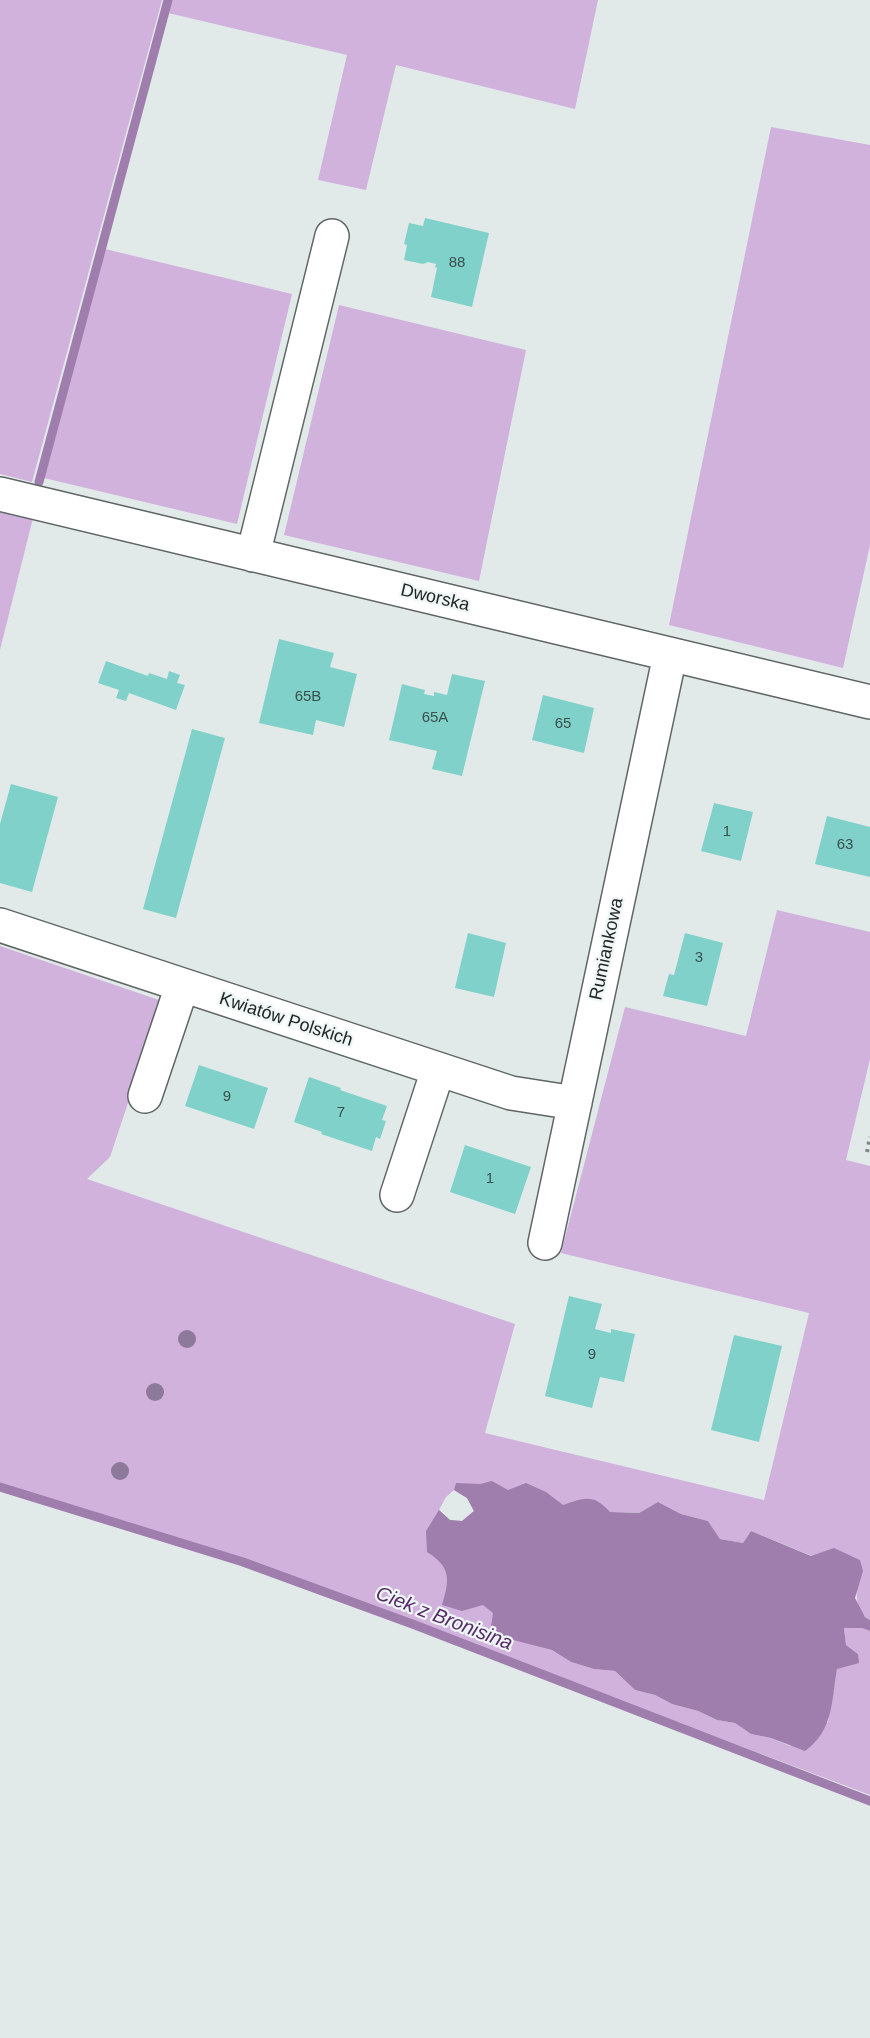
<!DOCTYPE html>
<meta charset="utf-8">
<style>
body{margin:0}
canvas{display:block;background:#e1eae9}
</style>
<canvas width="870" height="2038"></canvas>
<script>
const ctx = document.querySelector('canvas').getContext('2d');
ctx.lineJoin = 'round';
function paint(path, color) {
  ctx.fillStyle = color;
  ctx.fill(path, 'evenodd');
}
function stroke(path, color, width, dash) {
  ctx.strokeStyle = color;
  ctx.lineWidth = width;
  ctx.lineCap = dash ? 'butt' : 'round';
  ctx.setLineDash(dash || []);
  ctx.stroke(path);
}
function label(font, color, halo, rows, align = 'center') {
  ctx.font = font + ' Helvetica,sans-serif';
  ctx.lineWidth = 4.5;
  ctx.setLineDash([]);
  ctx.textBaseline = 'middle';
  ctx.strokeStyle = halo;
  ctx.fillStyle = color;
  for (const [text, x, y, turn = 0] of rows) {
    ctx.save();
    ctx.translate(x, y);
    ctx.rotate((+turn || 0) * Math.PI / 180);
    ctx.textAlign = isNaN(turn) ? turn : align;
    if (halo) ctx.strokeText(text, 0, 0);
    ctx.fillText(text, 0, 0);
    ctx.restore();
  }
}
const green = new Path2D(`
 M0,0H162L32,482L0,474Z
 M172,0H598L575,109L396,65L366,190L318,180L347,55L168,13Z
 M771,127L870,145V545L843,668L669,625Z
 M105,249L292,294L237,524L44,478Z
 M339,305L526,350L479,581L284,535Z
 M0,502L35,510L0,650Z
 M777,910L870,932V1059L846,1160L870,1166V1620C849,1609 859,1579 860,1560L834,1549L812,1556L751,1531L743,1543L720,1539L708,1521L681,1514L658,1502L639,1513L610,1512L510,1638L552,1650L571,1662L594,1669L615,1671L635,1690L655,1695L672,1704L698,1711L717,1720L735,1723L751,1734L771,1738L790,1746L828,1722L837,1668L858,1654L846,1645L844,1628H862L870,1631V1795L270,1568L0,1483V946L162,1001L110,1157L87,1179L515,1324L485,1433L764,1500L809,1313L561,1253L625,1007L746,1036ZM454,1490L467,1498L474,1511L462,1521L450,1520L439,1510L446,1497Z`);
const water = new Path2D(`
 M492,1481L508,1490L526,1483L546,1492L563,1505C585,1498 593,1493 610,1512L639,1513L658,1502L681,1514L708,1521L720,1539L743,1543L751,1531L811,1556L834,1548L860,1560L863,1571L855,1598L865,1617L870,1620V1631L862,1628H844L846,1645L858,1654L859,1663L837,1669C831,1702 834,1730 805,1751L771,1738L751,1734L735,1723L717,1720L698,1711L672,1704L655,1695L635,1690L615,1671L594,1669L571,1662L552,1650L490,1634L493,1613L483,1605L462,1611L442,1605C450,1579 451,1567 427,1552L426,1531L439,1510L450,1520L462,1521L474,1511L467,1498L454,1490L456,1483L480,1484Z`);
const stream = new Path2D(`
 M39,482L168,0
 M0,1487L243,1562L415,1625L870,1801`);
const building = new Path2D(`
 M425,218L489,233L472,307L431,297L437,268L435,267L436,264L428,262L423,264L404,260L407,245L404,244L409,223L423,226Z
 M279,639L334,653L330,667L357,674L344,727L316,720L313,735L259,723Z
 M106,661L148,676L149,673L167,679L169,671L180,675L177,683L185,685L176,710L129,693L126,701L116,698L119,690L98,683Z
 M452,674L485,681L462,776L432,769L437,751L389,740L402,684L425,690L424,694L434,696V692L447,695Z
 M543,695L594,708L584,753L532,740Z
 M192,729L225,738L176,918L143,909Z
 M11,784L58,797L32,892L0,883V824Z
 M714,803L753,812L741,861L701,851Z
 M827,816L870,827V877L815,864Z
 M468,933L506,943L494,997L455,988Z
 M685,933L723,943L707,1006L663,996L669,974L674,975Z
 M199,1065L268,1088L254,1129L185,1106Z
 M309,1077L341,1088L340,1090L387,1106L382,1120L386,1121L380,1139L376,1137L372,1151L321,1134L322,1132L294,1122Z
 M465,1145L531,1167L515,1214L450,1192Z
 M569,1296L602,1304L595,1329L611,1333V1329L635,1334L624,1382L600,1377L592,1408L545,1396Z
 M734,1335L782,1346L759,1442L711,1430Z`);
const path = new Path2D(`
 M867,1152L870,1137`);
const minor = new Path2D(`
 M0,494L870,702
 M253,555L332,236
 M0,925L511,1093L575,1103
 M145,1096L182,986
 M397,1195L438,1070
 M545,1243L670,655`);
const trees = [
 [187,1339],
 [155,1392],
 [120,1471]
];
const numberNames = [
 ["88",457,263],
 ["65B",308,697],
 ["65A",435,718],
 ["65",563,724],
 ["1",727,832],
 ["63",845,845],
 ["3",699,958],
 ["9",227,1097],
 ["7",341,1113],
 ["1",490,1179],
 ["9",592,1355]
];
const streetNames = [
 ["Dworska",435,598,13],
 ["Rumiankowa",607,949,-78],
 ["Kwiatów Polskich",286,1020,18]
];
const waterNames = [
 ["Ciek z Bronisina",444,1619,21]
];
paint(green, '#d0b2dd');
paint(water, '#9f7dad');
stroke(stream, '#9f7dad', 9);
paint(building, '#80d1c9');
stroke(minor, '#5f6665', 36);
stroke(path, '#7f8584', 4, [3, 4.5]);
stroke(minor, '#fff', 33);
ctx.fillStyle = '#8d7999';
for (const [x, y] of trees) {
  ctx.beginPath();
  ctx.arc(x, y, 9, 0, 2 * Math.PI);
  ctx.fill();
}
label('15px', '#3a504e', null, numberNames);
label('18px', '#222525', '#eff7f6', streetNames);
label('italic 20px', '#572b68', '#eff7f6', waterNames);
</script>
